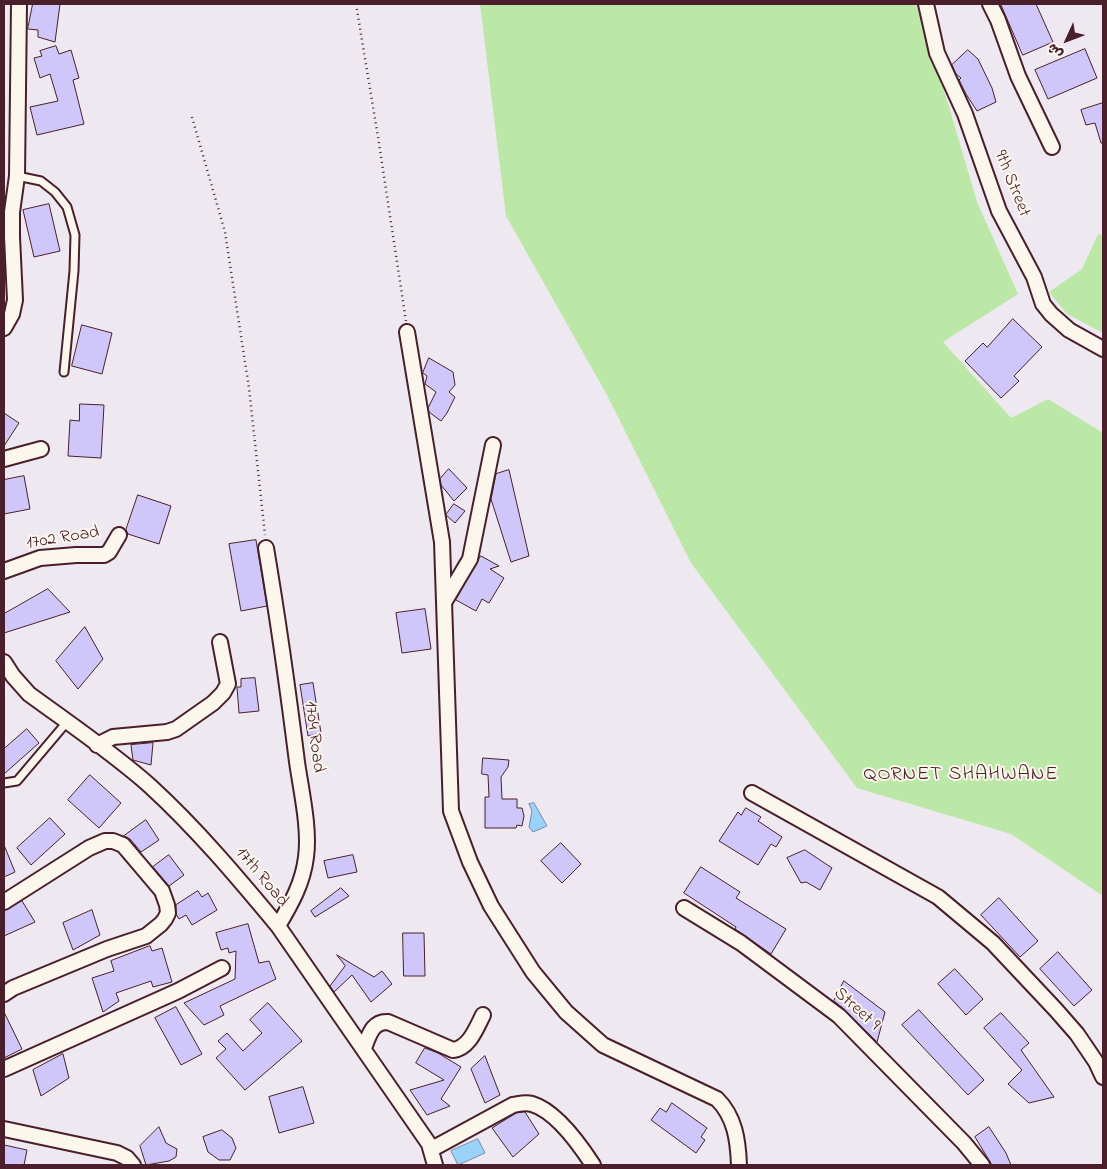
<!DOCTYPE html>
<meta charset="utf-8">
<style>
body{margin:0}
#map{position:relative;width:1107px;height:1169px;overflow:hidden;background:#eee9f0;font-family:"Indie Flower","Playpen Sans Arabic",sans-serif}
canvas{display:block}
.frame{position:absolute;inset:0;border:5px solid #4a1f2b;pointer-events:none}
.north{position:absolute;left:1042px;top:15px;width:50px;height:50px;-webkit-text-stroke:4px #fbf7ec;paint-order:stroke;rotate:227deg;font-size:14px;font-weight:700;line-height:20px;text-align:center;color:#4a1f2b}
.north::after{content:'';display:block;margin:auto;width:18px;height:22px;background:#4a1f2b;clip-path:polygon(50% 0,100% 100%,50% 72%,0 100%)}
</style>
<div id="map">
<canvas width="1107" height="1169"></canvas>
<div class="frame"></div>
<div class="north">ش</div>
</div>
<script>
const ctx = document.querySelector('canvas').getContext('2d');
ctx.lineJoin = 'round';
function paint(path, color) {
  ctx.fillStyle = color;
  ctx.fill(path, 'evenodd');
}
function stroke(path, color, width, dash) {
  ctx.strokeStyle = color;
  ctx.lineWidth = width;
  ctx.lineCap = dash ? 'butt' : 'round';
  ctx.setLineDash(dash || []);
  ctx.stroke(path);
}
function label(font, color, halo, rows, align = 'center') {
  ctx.font = font + ' "Indie Flower",sans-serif';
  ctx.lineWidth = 4;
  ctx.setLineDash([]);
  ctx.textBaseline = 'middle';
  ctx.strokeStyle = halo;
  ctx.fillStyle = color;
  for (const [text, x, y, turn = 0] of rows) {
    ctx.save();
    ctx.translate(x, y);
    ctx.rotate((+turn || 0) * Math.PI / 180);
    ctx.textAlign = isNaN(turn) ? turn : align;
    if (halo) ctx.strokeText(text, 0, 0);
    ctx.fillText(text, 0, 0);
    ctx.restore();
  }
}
const green = new Path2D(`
 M480,4H916L950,110L977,202L1018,294L943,342L1011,418L1048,399L1103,433V896L1011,834L857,788L691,563L607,395L506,216Z
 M1098,234L1103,235V333L1067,314L1049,292L1082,269Z`);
const water = new Path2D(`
 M534,803L547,826L533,832L529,827L532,811L529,804Z
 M478,1139L485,1153L458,1165L451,1151Z`);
const building = new Path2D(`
 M33,4H60L55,42L38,37V30L28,29Z
 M1001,4H1036L1053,42L1023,55Z
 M56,46L59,54L71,50L79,78L73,80L84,124L37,135L30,107L58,101L50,74L40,78L34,58L42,56L40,51Z
 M1085,49L1097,78L1048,99L1035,70Z
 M968,50L978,59L992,88L996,102L977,111L966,94L959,80L961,78L956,74L952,65Z
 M1103,103V143H1101L1095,123L1086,125L1081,110Z
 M49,204L60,251L34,257L23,210Z
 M1013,319L1042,347L1014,376L1019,381L1001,398L965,361L983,343L987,347Z
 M82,325L112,333L102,374L72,366Z
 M429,358L453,372L455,385L449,392L455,397L447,413L441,421L429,412L428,408L436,392L425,384L427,376L423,373Z
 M80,404L104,405L101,458L68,456L70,420L79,421Z
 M4,413L19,423L4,446Z
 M449,469L467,488L454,501L441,485L440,479Z
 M509,470L529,556L511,562L491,499L496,474Z
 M24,476L30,509L4,514V480Z
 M138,495L171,506L159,544L128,534L126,530Z
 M454,504L465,511L455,523L446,515Z
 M256,540L267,606L241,611L229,544Z
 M481,556L499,566L490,569L504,578L489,603L482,599L476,611L456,600Z
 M48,589L70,612L4,633V614Z
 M425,609L431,649L402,653L396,613Z
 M85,627L103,659L78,689L56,661Z
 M255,678L259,711L239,713L237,687H241V679Z
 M313,683L321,733L308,736L300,685Z
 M27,729L39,743L4,774V749Z
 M153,743L151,765L133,760L131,745Z
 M483,758L509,760L508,767L501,777L502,799H517V808H522L524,816L522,826L517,825L516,828H485V797H489L488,775L482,774Z
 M90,775L121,803L99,828L68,800Z
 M746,808L761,817L758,821L782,837L776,847L771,844L758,865L719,841L738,812L741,815Z
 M50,818L65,834L31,865L17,848Z
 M146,820L159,840L141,852L130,839L124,836Z
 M561,843L581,864L562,883L541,861Z
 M4,845L15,872L4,877Z
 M805,850L832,868L820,890L806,882L801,883L787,858Z
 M169,855L184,875L169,886L153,867Z
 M353,855L357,872L328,878L324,861Z
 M701,867L740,892L736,898L786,929L771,954L735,929L736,927L684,893Z
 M341,888L349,896L315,917L311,911Z
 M198,891L202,897L208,893L217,910L192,925L186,915L179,919L176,914V905Z
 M999,898L1038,941L1020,957L981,915Z
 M22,901L35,922L4,936V911Z
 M92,910L100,935L73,950L63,923Z
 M248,924L259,963L269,961L276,979L220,1006L224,1015L204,1025L184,1003L235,979L236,951L229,953L228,948L221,950L216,933Z
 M403,933H424L425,976H404Z
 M150,946L152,951L162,948L172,982L153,987L151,981L116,993L119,1001L103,1012L92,978L114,971L111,961Z
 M1058,952L1092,990L1074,1006L1040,969Z
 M337,955L374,977L382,971L392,984L371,1002L352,975L334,992L330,986L345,966Z
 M955,969L983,999L966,1015L938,984Z
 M844,981L885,1012L877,1042L845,1010L834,1001Z
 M268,1003L302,1041L245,1090L216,1058L226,1049L218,1041L227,1033L243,1051L262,1033L250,1020Z
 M176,1007L202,1054L181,1065L155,1018Z
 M919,1010L984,1080L968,1095L902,1025Z
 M4,1012L22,1049L4,1058Z
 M1001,1013L1029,1043L1021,1050L1054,1097L1029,1103L1008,1084L1022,1070L984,1028Z
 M425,1048L438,1053L461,1067L441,1099L450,1106L427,1115L410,1090L444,1080L416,1063Z
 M63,1054L69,1078L41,1096L33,1070Z
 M485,1056L500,1095L485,1103L471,1069Z
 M303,1087L314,1123L279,1133L269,1097Z
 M672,1103L707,1128L701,1137L705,1140L696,1153L651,1120L660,1108L666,1112Z
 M525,1112L539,1134L513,1157L492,1128L516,1113Z
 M159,1127L166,1143L177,1149L176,1157L169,1161L146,1165L140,1146Z
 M989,1127L1006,1153L1011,1165H992L975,1137Z
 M222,1130L232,1138L236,1148L230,1160H219L208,1152L203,1137Z
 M4,1145L27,1150L24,1165H4Z`);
const path = new Path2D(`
 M356,4L378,137L406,321
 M192,117L225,232L249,388L265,535`);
const lane = new Path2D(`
 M17,176L41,181L55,192L67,207L75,235L74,271L64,372
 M4,783L17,781L67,722`);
const street = new Path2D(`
 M926,4L937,53L965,114L999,211L1034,277L1043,304L1051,314L1069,330L1103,349
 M990,4L998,20L1018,76L1052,147
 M4,328L12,314L15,300L12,237V212L17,176L19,4
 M407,332L442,542L451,811L470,862L491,906L533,972L566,1012L603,1045L717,1099C735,1117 738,1140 739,1165
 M4,459L41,449
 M266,548C278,619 288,690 297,762C301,790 310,829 306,857C303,883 291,904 278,926
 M4,571L40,558L76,555H104L109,552L119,535
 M445,601L470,559L493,445
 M4,662L13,676L29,694C70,724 113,753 150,786C197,829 238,878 278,926L429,1144L435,1165
 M97,745L113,737L167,732L176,729L213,703L223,693L228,684L220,642
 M752,793L938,897L993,943L1056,1010L1077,1034L1096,1062L1103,1077
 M4,902L89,848L105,841H113L123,845L151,878L162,891L167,905L168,913L165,919L161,924L146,936L107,949L13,988L4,994
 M684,908L741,943L839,1016L964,1143L982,1165
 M364,1048C369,1036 372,1021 388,1022L453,1050C469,1048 476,1029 483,1015
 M4,1069L178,991L222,968
 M4,1129L117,1153L127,1158L133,1165
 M432,1149L513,1105C520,1104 525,1102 532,1104C556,1111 580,1145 593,1165`);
const streetNames = [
 ["9th Street",1011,184,68],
 ["1702 Road",63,539,-9],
 ["1704 Road",313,737,83],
 ["17th Road",261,878,50],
 ["Street 9",856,1010,42]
];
const quarterNames = [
 ["QORNET SHAHWANE",961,776]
];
paint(green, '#bbe8a6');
paint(water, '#9ad3f9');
stroke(water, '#7a8ba7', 1);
paint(building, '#cfc7f9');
stroke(building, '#4a1f2b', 1);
stroke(lane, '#4a1f2b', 11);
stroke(street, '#4a1f2b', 18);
stroke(path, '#4a1f2b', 2.5, [1, 4]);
stroke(lane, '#fbf7ec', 7);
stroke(street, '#fbf7ec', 14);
label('18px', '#4a1f2b', '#fbf7ec', streetNames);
ctx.letterSpacing = '1px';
label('20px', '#4a1f2b', '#fbf7ec', quarterNames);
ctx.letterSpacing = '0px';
</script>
